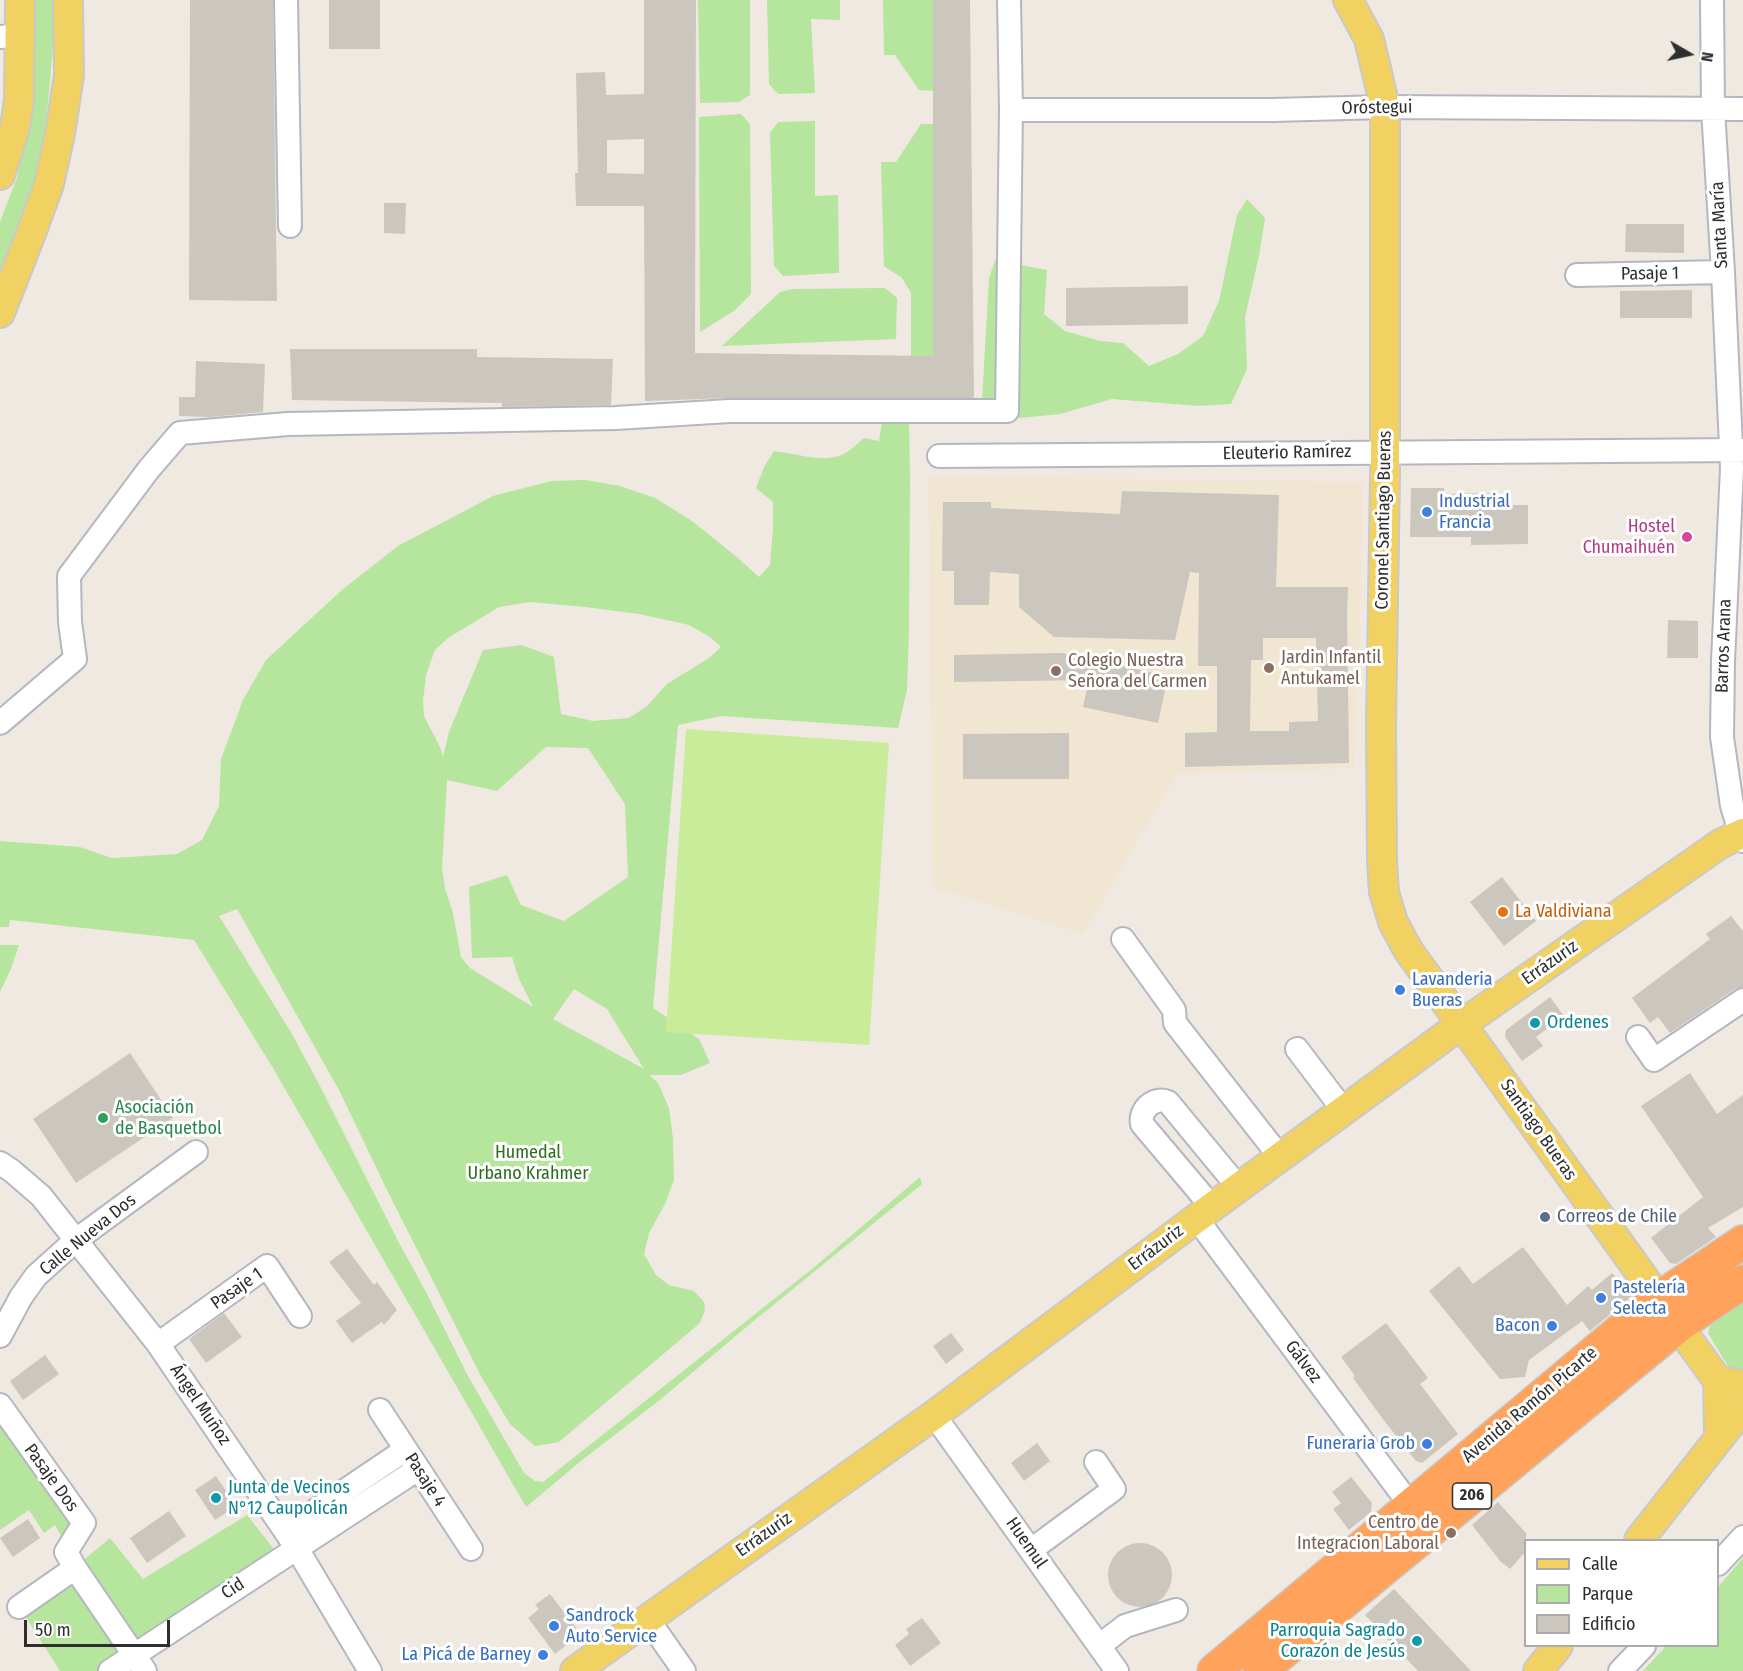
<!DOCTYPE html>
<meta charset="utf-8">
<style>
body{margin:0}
#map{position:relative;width:1743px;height:1671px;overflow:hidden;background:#efe9e1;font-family:"Fira Sans Condensed",sans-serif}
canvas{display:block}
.legend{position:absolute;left:1524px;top:1539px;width:195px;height:108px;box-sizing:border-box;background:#fff;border:2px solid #ababab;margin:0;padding:8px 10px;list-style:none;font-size:18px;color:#2e2e2e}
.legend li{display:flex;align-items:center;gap:12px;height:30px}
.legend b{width:30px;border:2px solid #ababab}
.north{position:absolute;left:1659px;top:24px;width:60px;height:60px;-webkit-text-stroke:4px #fff;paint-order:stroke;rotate:99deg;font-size:16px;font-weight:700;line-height:24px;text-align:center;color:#2e2e2e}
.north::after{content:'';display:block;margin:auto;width:21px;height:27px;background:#2e2e2e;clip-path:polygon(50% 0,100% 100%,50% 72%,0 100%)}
.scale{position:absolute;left:24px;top:1620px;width:146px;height:27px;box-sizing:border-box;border:3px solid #2e2e2e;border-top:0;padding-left:8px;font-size:18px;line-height:21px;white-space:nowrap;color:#2e2e2e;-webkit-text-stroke:4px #fff;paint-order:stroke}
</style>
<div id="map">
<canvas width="1743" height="1671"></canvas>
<ul class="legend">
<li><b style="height:8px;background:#f2d163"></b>Calle</li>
<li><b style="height:16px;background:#b6e59e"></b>Parque</li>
<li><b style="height:16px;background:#cbc7bf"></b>Edificio</li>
</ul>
<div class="north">N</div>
<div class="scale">50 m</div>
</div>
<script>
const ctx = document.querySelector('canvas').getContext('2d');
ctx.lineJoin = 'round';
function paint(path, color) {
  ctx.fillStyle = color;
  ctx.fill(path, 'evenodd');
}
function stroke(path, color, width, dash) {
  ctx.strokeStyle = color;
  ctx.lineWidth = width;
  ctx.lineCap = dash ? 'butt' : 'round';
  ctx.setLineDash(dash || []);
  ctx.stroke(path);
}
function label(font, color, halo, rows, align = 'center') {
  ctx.font = font + ' "Fira Sans Condensed",sans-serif';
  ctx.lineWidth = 6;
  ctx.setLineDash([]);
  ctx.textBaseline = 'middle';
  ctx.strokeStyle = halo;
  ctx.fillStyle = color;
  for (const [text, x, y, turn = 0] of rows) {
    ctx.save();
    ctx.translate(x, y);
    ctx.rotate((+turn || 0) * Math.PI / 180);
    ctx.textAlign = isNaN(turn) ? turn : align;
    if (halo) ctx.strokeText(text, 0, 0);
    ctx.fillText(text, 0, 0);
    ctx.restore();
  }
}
const education = new Path2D(`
 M929,477L1362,482V568L1354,768L1177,774L1083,934L932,887Z`);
const green = new Path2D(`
 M32,0H53V46L47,115L38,176L0,282V222L17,177L31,117L35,51Z
 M698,0H750V95L739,102L700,103Z
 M767,0H840V20L811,19L815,93L778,94L769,84Z
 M883,0H933V91L919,90L895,55H884Z
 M741,114L750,124L751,294L734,311L700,332L699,117Z
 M815,121V196L838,195L839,273L783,276L774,266L770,133L778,122Z
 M921,124H933V356H911V293L902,278L884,266L881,162H896Z
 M1247,199L1265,218L1259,256L1245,317L1247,369L1231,404L1199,406L1112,399L1060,414L1020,418L909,420L910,479L909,627L907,690L898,728L722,716L678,725L653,1008L699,1039L710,1063L681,1075H649L658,1083L669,1108L673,1139L674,1180L665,1204L649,1233L644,1254L656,1275L669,1285L694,1291L704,1302L705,1310L700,1323L559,1442L535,1446L510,1424L482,1378L387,1190L339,1090L237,909L219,916L292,1034L319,1084L398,1241L426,1292L468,1376L524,1473L535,1481L543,1482L812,1269L920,1177L922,1184L750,1324L661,1399L581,1461L526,1507L273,1068L194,940L10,920L9,927H0V841L80,847L112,858L177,854L202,840L219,806L221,759L243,700L266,660L343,589L398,546L493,496L551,481L585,480L620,486L655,498L692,521L738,558L759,577L770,565L773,528V502L756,488L764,467L774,451C794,453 822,463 841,455C849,452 857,444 864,438L879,441L885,404L982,401L989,278L995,260L1047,270L1044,314L1065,331L1100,341L1123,343L1149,366L1178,354L1203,336L1219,301L1237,215ZM530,602L585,607L639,614L689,625L710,637L721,647L709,658L667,684L646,707L629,718L593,721L561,714L554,657L522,645L483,650L449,732L443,757L440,747L424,716L423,701L426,675L435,650L448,638L499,607ZM546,747L588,748L625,804L628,877L564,921L521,905L507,875L469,887L472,958L512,957L519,979L533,1007L470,968L461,957L453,913L445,888L442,868L447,780L497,791ZM574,989L607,1009L644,1069L553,1019Z
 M885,288L897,298L896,339L722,346L780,292L793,289Z
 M0,945H19L11,969L0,992Z
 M1743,1302V1379L1735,1378L1708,1333L1710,1326Z
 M0,1415L76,1521L67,1537L61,1536L55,1525L44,1533L29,1510L0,1530Z
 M247,1515L277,1553L139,1646L81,1562L110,1538L143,1579Z
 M1743,1558V1671H1643L1666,1646H1718V1587Z
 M74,1575L125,1654L101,1671H60L22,1611Z`);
const pitch = new Path2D(`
 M686,729L889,743L869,1045L666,1032Z`);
const building = new Path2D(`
 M190,0H273L277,301L189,300Z
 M329,0H380V49H329Z
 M644,0H696L695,353L933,356V0H970L974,398H729L645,401L644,206H576L575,173H578L576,73L605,72L606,95L644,94ZM644,139V174L607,173V140Z
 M384,203H406L405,234L384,233Z
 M1626,224H1684V253L1625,252Z
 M1188,286V324L1066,326V288Z
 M1692,290V318H1620V291Z
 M290,349H477V357L613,359L611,405L502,407V403L292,400Z
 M196,361L265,364L263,412L211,417L179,416V397H195Z
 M1411,488H1444V494L1492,493V505H1528V544L1471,545V537H1410Z
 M1122,491L1279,495L1276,587H1348L1347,616L1349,763L1185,767V733L1217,732V666H1198L1199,573L1190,572L1175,640L1054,637L1019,607V574L990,572L989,605H954V571H942L943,502H991V508L1120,514ZM1263,638H1316L1318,721L1289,722V731H1250L1251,660H1263Z
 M1668,620L1698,621V658H1667Z
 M1062,653L1168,676L1158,723L1083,707L1089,680L954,682V655Z
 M1069,733V779H963V734Z
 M1502,877L1536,921L1504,946L1470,902Z
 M1731,916L1743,931V987L1735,989L1670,1033L1658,1017L1650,1023L1632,998L1710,939L1706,934Z
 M1550,997L1564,1016L1536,1037L1543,1046L1522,1061L1505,1037L1506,1030Z
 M130,1053L173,1118L76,1183L33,1119Z
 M1690,1073L1717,1114L1743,1095V1207L1708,1228L1716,1237L1676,1264L1670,1263L1651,1238L1703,1197L1641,1106Z
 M1523,1247L1567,1305L1588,1286L1592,1290L1612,1273L1632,1296L1590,1331L1582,1321L1529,1360L1525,1377L1500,1379L1429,1291L1459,1266L1473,1284Z
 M347,1249L374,1285L377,1282L397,1310L384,1325L382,1322L352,1343L336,1321L361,1303L329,1262Z
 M224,1313L242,1337L206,1363L189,1339Z
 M1386,1323L1428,1378L1420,1384L1458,1434L1422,1463L1416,1461L1382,1418L1353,1378L1355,1376L1341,1357Z
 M951,1333L964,1350L946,1364L933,1346Z
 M45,1355L59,1374L23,1400L10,1381Z
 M1037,1443L1050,1461L1024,1481L1011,1463Z
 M216,1476L236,1506L215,1520L195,1490Z
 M1351,1477L1372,1503L1371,1512L1349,1530L1333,1509L1341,1503L1332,1492Z
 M1498,1502L1526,1533V1551L1510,1569L1500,1561L1472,1525Z
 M169,1511L186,1536L147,1563L130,1538Z
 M28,1519L40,1538L13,1557L0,1538Z
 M1108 1575a32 32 0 1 1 64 0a32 32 0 1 1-64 0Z
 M1394,1589L1471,1671H1418L1365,1615Z
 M550,1594L581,1634L555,1654L528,1618L539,1609L535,1605Z
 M922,1618L941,1643L910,1666L895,1645L909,1634L906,1629Z`);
const minor = new Path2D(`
 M286,0L290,226
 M1712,0L1713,109L1723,272L1732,468L1723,661L1722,737L1732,806L1743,841
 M0,37L21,35
 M1011,110H1273L1385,107L1743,109
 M1577,275L1723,272
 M939,456L1743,450
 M0,723L75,659L70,622L69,576L149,469L180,433L288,424L616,418L729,411H1007L1011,110L1009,0
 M1123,939L1174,1010L1175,1023L1280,1157
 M1638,1037L1654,1060L1743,1000
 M1297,1049L1344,1111
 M0,1163L12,1171L41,1196L158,1344L296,1547L370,1671
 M1212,1207L1142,1124C1139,1110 1154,1096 1168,1102L1239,1188
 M1197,1218L1208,1234L1411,1506
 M0,1336L21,1297L36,1276L76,1240L196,1152
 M158,1344L267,1266L300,1316
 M0,1405L84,1523L66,1552L75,1568L145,1671
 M380,1410L471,1549
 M934,1415L1117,1671
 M285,1531L405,1450
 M1031,1550L1114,1489L1096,1462
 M1718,1564L1743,1537
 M19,1607L75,1568
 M647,1618L684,1671
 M1099,1646L1125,1626L1176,1610
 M110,1671L418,1469
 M1620,1671L1644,1646`);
const major = new Path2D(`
 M1348,0L1369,39L1385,107V475L1381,725L1382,860L1384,892L1393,922L1408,950L1718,1381L1719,1437
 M0,175L15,127L19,99L20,0
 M0,313L32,231L49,184L60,134L69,75L68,0
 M1718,1381L1743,1385
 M1639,1540L1743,1408
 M575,1671L934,1415L1197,1218L1448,1034L1720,844L1743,833
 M1538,1671L1558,1646`);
const highway = new Path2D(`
 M1214,1671L1658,1299L1743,1242
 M1260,1671L1679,1325L1743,1282`);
const markers = [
 [1427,512,6,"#3f7fe0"],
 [1687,537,6,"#d1479c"],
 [1269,668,6,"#8d6e63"],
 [1056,671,6,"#8d6e63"],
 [1503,912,6,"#e8710a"],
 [1400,990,6,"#3f7fe0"],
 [1535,1023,6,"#0f9aa8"],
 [103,1118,6,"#2e9e5b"],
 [1545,1217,6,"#5c6f8a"],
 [1601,1298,6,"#3f7fe0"],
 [1552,1326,6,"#3f7fe0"],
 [1427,1444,6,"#3f7fe0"],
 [216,1498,6,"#0f9aa8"],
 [1451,1533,6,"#8d6e63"],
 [554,1626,6,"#3f7fe0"],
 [1417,1641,6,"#0f9aa8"],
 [543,1655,6,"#3f7fe0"]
];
const shields = [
 [1472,1496,39]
];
const shieldNames = [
 ["206",1472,1496]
];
const streetNames = [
 ["Oróstegui",1377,108,-1],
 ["Santa María",1720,225,-93],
 ["Pasaje 1",1650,274,-1],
 ["Eleuterio Ramírez",1287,453,-1],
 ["Coronel Santiago Bueras",1384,520,-89],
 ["Barros Arana",1724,646,-88],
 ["Errázuriz",1550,963,-35],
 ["Santiago Bueras",1538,1130,55],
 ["Calle Nueva Dos",88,1235,-39],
 ["Errázuriz",1156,1248,-37],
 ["Pasaje 1",237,1289,-35],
 ["Gálvez",1303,1362,53],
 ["Ángel Muñoz",200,1405,56],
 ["Avenida Ramón Picarte",1530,1405,-40],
 ["Pasaje Dos",51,1478,54],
 ["Pasaje 4",425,1480,57],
 ["Errázuriz",764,1535,-35],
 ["Huemul",1026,1543,55],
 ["Cid",233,1589,-33]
];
const shopNames = [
 ["Industrial",1439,502],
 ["Francia",1439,523],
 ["Lavanderia",1412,980],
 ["Bueras",1412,1001],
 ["Pastelería",1613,1288],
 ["Selecta",1613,1309],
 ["Bacon",1540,1326,"right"],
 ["Funeraria Grob",1415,1444,"right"],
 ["Sandrock",566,1616],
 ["Auto Service",566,1637],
 ["La Picá de Barney",531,1655,"right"]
];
const hotelNames = [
 ["Hostel",1675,527],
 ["Chumaihuén",1675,548]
];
const educationNames = [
 ["Jardin Infantil",1281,658],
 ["Antukamel",1281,679],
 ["Colegio Nuestra",1068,661],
 ["Señora del Carmen",1068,682],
 ["Centro de",1439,1523,"right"],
 ["Integracion Laboral",1439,1544,"right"]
];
const foodNames = [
 ["La Valdiviana",1515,912]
];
const cultureNames = [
 ["Ordenes",1547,1023],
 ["Junta de Vecinos",228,1488],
 ["N°12 Caupolicán",228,1509],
 ["Parroquia Sagrado",1405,1631,"right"],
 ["Corazón de Jesús",1405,1652,"right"]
];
const leisureNames = [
 ["Asociación",115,1108],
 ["de Basquetbol",115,1129]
];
const parkNames = [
 ["Humedal",528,1153],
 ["Urbano Krahmer",528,1174]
];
const serviceNames = [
 ["Correos de Chile",1557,1217]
];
paint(education, '#f0e6d1');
paint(green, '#b6e59e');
paint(pitch, '#c9ec9a');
paint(building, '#cbc7bf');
stroke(minor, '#b4b7c1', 26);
stroke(major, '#c9c9c9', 32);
stroke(highway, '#c9c9c9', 36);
stroke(minor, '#fff', 22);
stroke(major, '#f2d163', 28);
stroke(highway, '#ffa35c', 33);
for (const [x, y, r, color] of markers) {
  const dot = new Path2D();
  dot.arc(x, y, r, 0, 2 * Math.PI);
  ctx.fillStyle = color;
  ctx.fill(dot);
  stroke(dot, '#fff', 2);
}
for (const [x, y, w] of shields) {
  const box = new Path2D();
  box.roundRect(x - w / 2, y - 13, w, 26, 4.5);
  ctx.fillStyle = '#fff';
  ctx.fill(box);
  stroke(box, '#2e2e2e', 1.5);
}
label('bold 16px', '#2e2e2e', null, shieldNames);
label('18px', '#2e2e2e', '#fff', streetNames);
label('18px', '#366cbe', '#fff', shopNames, 'left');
label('18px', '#b23c85', '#fff', hotelNames, 'right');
label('18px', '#785e54', '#fff', educationNames, 'left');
label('18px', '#c56008', '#fff', foodNames, 'left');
label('18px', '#0d838f', '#fff', cultureNames, 'left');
label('18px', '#27864d', '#fff', leisureNames, 'left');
label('18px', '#2c6e1b', '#fff', parkNames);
label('18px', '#4e5e75', '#fff', serviceNames, 'left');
</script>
